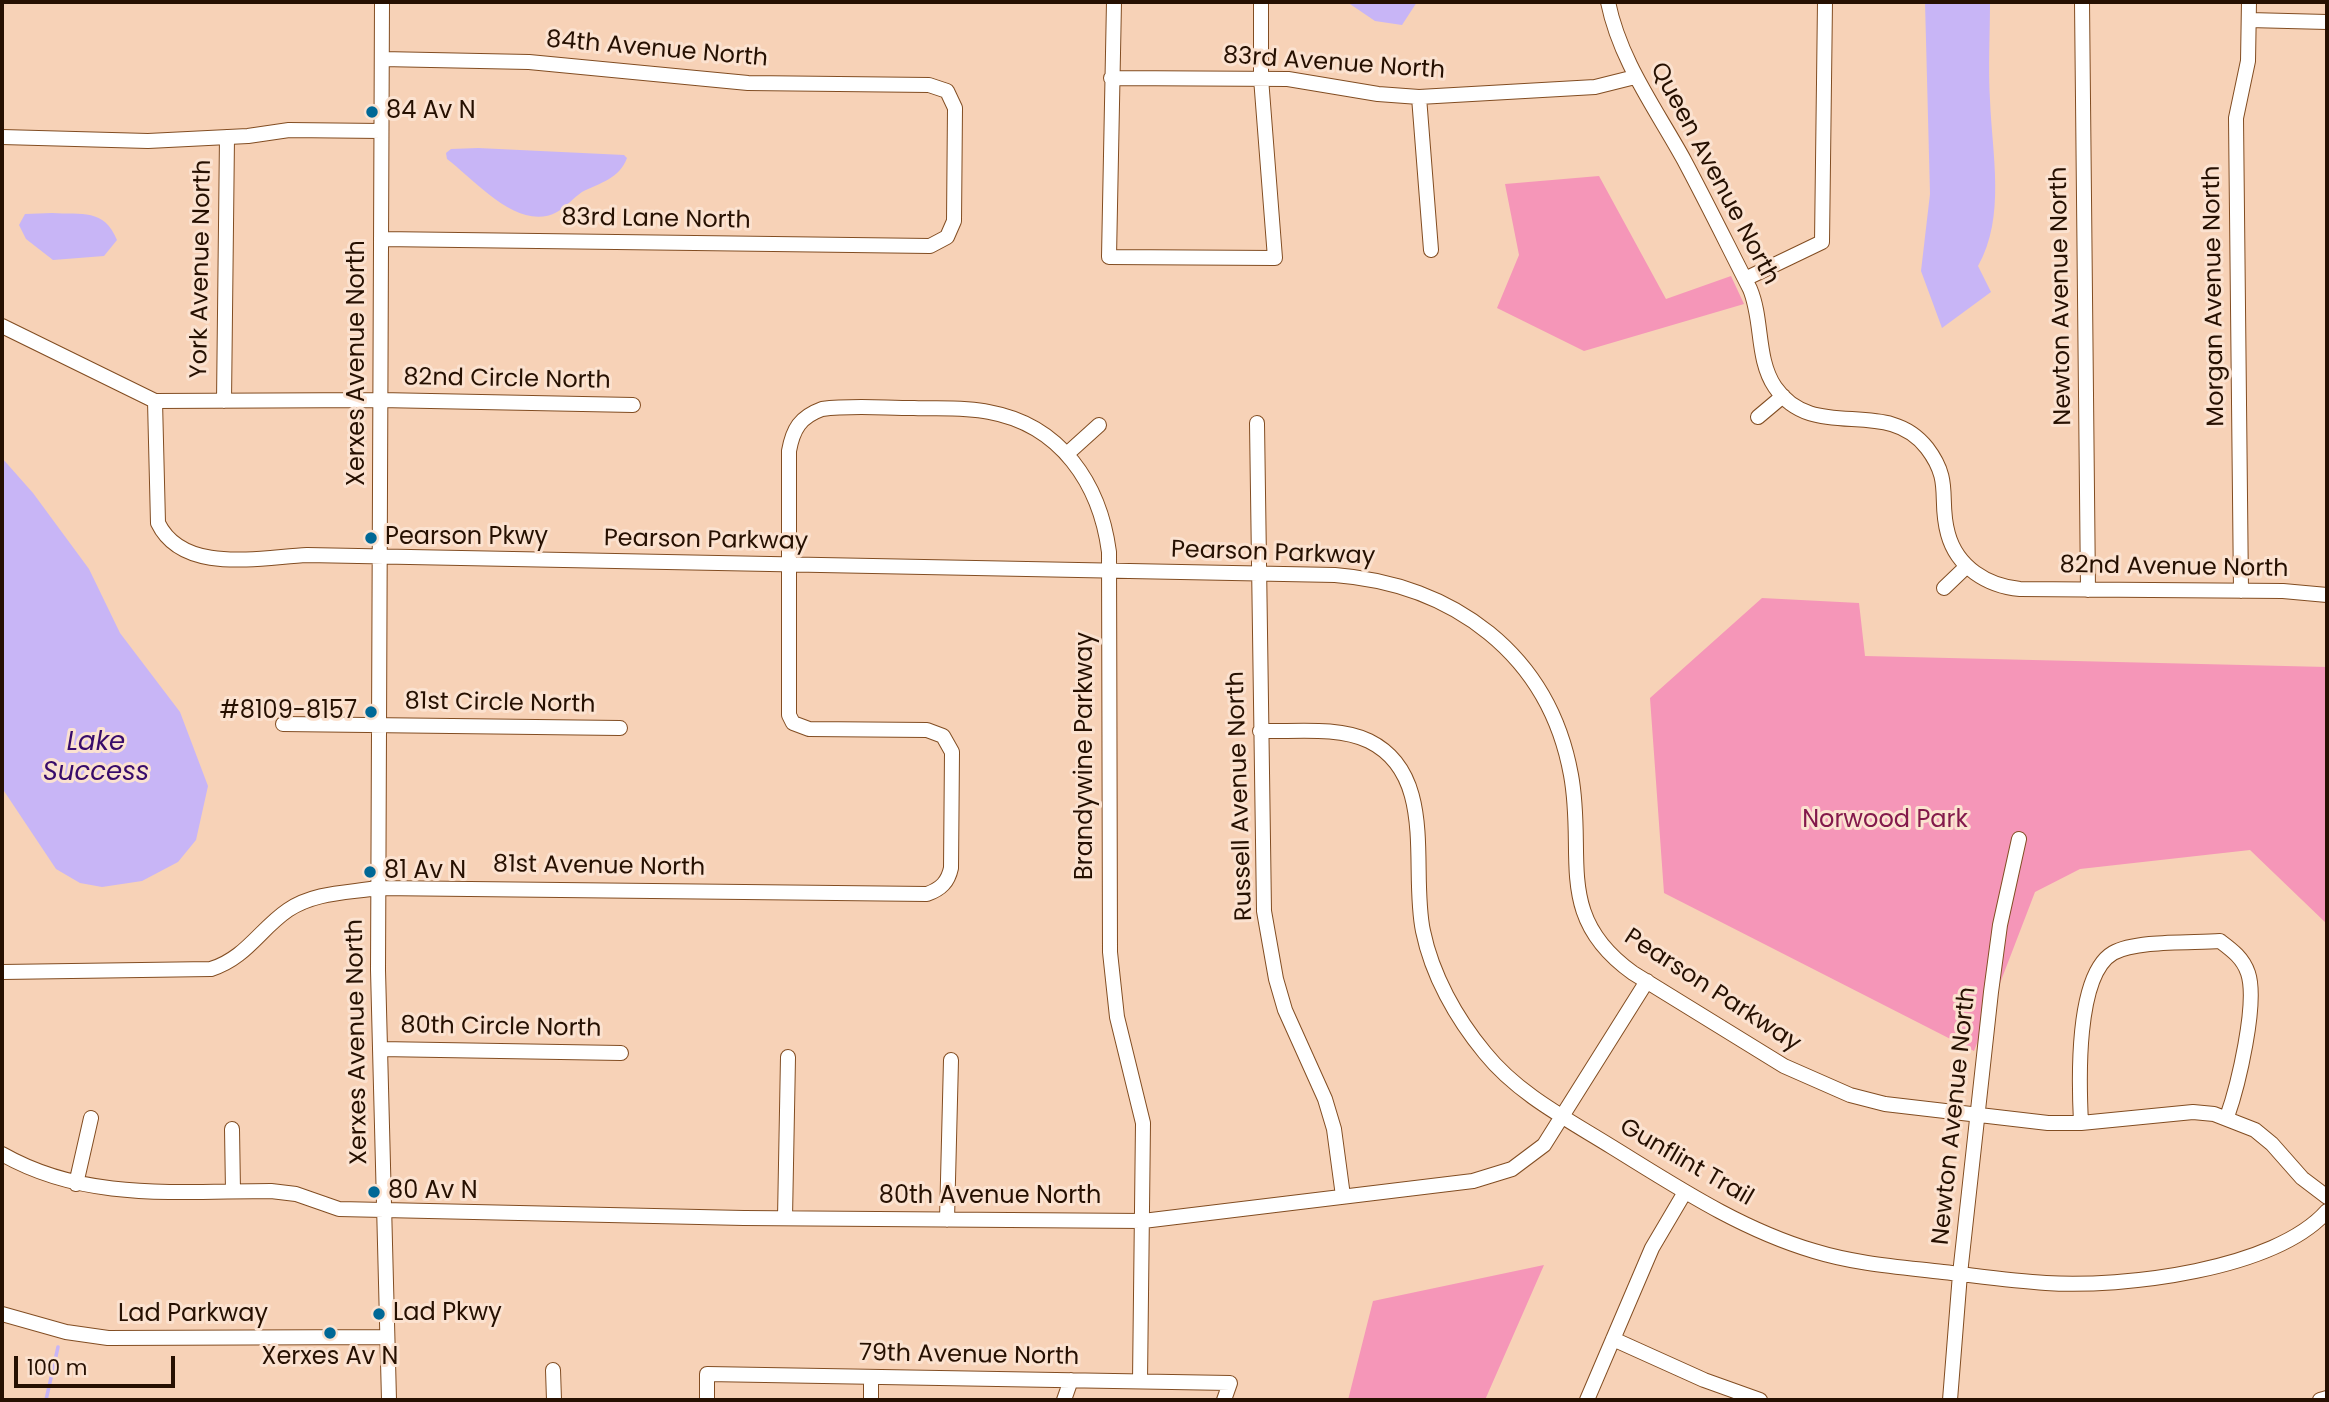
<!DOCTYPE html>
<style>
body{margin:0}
#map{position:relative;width:2329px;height:1402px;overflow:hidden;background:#f7d2b7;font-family:Poppins,sans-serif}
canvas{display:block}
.frame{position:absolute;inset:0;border:4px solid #261001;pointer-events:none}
.scale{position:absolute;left:14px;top:1356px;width:161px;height:32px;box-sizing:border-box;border:4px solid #261001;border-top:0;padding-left:9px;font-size:21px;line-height:24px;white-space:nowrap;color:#261001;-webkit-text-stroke:5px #fbe2d0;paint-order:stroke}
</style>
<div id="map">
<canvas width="2329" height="1402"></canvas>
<div class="frame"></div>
<div class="scale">100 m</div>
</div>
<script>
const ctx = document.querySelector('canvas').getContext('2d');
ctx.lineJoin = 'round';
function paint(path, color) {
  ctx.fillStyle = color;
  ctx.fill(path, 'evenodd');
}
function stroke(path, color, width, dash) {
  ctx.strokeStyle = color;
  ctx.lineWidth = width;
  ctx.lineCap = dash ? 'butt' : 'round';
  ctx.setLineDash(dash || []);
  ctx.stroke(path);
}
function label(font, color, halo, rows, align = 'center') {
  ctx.font = font + ' Poppins,sans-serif';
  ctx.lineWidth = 6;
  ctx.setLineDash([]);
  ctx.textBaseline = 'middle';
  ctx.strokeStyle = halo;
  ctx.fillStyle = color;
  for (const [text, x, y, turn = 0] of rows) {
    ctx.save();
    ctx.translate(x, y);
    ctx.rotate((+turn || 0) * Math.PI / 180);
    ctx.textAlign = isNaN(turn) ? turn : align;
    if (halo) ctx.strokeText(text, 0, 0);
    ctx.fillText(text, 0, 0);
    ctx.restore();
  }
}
const green = new Path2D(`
 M1599,176L1666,299L1731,276L1744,304L1584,351L1497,308L1519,255L1505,184Z
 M1762,598L1859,603L1865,656L2327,667V1079V924L2250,850L2080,869L2035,892L1974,1051L1664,893L1650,698Z
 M1544,1265L1485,1400H1348L1373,1301Z`);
const water = new Path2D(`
 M1347,2H1417L1402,25L1375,21Z
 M1925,2H1990C1990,34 1988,67 1990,100C1992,154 2006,217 1978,266L1991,292L1942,328L1921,271L1930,194Z
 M478,148L624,155L627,158C620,178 600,183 582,192C573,198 566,207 557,212C519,233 475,180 447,159L446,153L451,149Z
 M52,213C82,215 104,208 117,240L104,256L53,260L26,239L19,225L25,214Z
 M2,458L33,493L89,569L120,633L180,712L208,786L196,840L178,862L142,881L102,887L80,883L56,869L2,788Z`);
const stream = new Path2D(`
 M46,1400L58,1347`);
const minor = new Path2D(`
 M382,2L378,970L389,1400
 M1114,2L1109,257L1275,258L1261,78V2
 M1608,2C1620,61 1656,109 1684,160C1707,203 1728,246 1750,289C1763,320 1756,359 1775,387C1814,444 1886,395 1927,448C1953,482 1938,499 1948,534C1957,567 1987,586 2020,589L2283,591L2327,595
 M2082,2L2088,590
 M2249,20L2327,22
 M1111,78L1288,79L1378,94L1419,97L1595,87L1635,77
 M1419,97L1431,250
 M2,137L148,141L248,136L289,130L381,131
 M381,239L930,246L947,237L954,221L955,108L947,91L929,85L748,83L529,62L382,59
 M1745,279L1822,242L1825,2
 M2,326L155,401L380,400L633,405
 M155,401L158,523C183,575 261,557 307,555L1335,575C1453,584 1549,654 1571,775C1586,856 1553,916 1633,973L1784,1066L1850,1095L1885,1104L2048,1123H2081L2193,1112L2214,1114L2255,1130L2272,1144L2302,1178L2327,1197
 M224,401L227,137
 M1758,417L1783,396
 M1257,423L1264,911L1276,979L1285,1010L1325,1099L1334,1129L1343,1196
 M1068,453L1099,425
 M1944,588L1967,566
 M2241,591L2236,118L2248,61L2249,2
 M283,724L620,728
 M1260,731C1294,732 1338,726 1369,741C1438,775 1410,870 1423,931C1432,975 1456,1018 1485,1053C1518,1094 1567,1119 1612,1147C1677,1187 1740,1229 1814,1251C1856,1264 1900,1267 1943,1272C1978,1276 2012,1281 2046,1283C2123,1288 2275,1270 2327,1211
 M2,972L211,969C246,958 260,929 288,910C315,892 347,893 378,888L927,894C941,889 948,882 951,868L952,752L943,736L927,730L809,729L793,723L789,715V451C793,429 800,417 822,409C852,405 883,408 914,408C939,409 964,407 989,412C1061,425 1100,484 1109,552L1110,952L1117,1017L1143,1123L1140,1381
 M380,1049L621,1053
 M2081,1123C2079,1083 2075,975 2113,953C2136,940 2192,943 2220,941C2232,950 2243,958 2248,973C2258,1003 2238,1086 2227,1117
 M232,1129L233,1191
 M2,1154C86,1202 179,1191 271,1191L296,1194L339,1209L744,1218L1143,1221L1473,1181L1512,1169L1544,1145L1647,981
 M76,1184L91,1118
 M785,1218L788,1057
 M947,1220L951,1060
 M2,1314L66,1332L108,1338L387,1337
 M1613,1339L1704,1380L1760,1400
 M553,1370L554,1400
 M871,1377V1400
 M707,1400V1374L1230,1383L1224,1400
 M1064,1400L1071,1380
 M1587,1400L1652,1248L1685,1192
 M1950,1400L1960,1274L1991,992L2000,925L2019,839
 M2320,1400L2327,1398`);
const markers = [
 [372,112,7,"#006896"],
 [371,538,7,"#006896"],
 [371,712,7,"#006896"],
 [370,872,7,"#006896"],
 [374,1192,7,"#006896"],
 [379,1314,7,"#006896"],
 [330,1333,7,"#006896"]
];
const streetNames = [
 ["84th Avenue North",657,50,5],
 ["83rd Avenue North",1334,64,4],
 ["Queen Avenue North",1714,174,62],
 ["83rd Lane North",656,220,1],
 ["York Avenue North",202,269,-89],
 ["Newton Avenue North",2062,296,-91],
 ["Morgan Avenue North",2215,296,-91],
 ["Xerxes Avenue North",358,363,-90],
 ["82nd Circle North",507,380,1],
 ["Pearson Parkway",706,541,1],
 ["Pearson Parkway",1273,554,2],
 ["82nd Avenue North",2174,568,1],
 ["81st Circle North",500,704,1],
 ["Brandywine Parkway",1086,756,-90],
 ["Russell Avenue North",1241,796,-92],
 ["81st Avenue North",599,867,1],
 ["Pearson Parkway",1712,991,33],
 ["80th Circle North",501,1028,1],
 ["Xerxes Avenue North",358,1042,-91],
 ["Newton Avenue North",1955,1116,-84],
 ["Gunflint Trail",1686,1163,30],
 ["80th Avenue North",990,1197],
 ["Lad Parkway",193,1315],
 ["79th Avenue North",969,1356,1]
];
const poiNames = [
 ["84 Av N",386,112],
 ["Pearson Pkwy",385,538],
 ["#8109-8157",357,712,"right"],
 ["81 Av N",384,872],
 ["80 Av N",388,1192],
 ["Lad Pkwy",393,1314],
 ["Xerxes Av N",330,1358,"center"]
];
const parkNames = [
 ["Norwood Park",1885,821]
];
const waterNames = [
 ["Lake",96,743],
 ["Success",96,773]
];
paint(green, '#f596b8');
paint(water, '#c8b5f6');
stroke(stream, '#c8b5f6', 3.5);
stroke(minor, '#824d22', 16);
stroke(minor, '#fff', 14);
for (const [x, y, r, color] of markers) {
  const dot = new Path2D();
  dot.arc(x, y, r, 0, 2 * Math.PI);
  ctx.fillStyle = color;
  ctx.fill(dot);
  stroke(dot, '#fbe2d0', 2.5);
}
label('24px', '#261001', '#fbe2d0', streetNames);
label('24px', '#261001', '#fbe2d0', poiNames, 'left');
label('24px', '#83194b', '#fbe2d0', parkNames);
label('italic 26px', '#380b6a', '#fbe2d0', waterNames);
</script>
